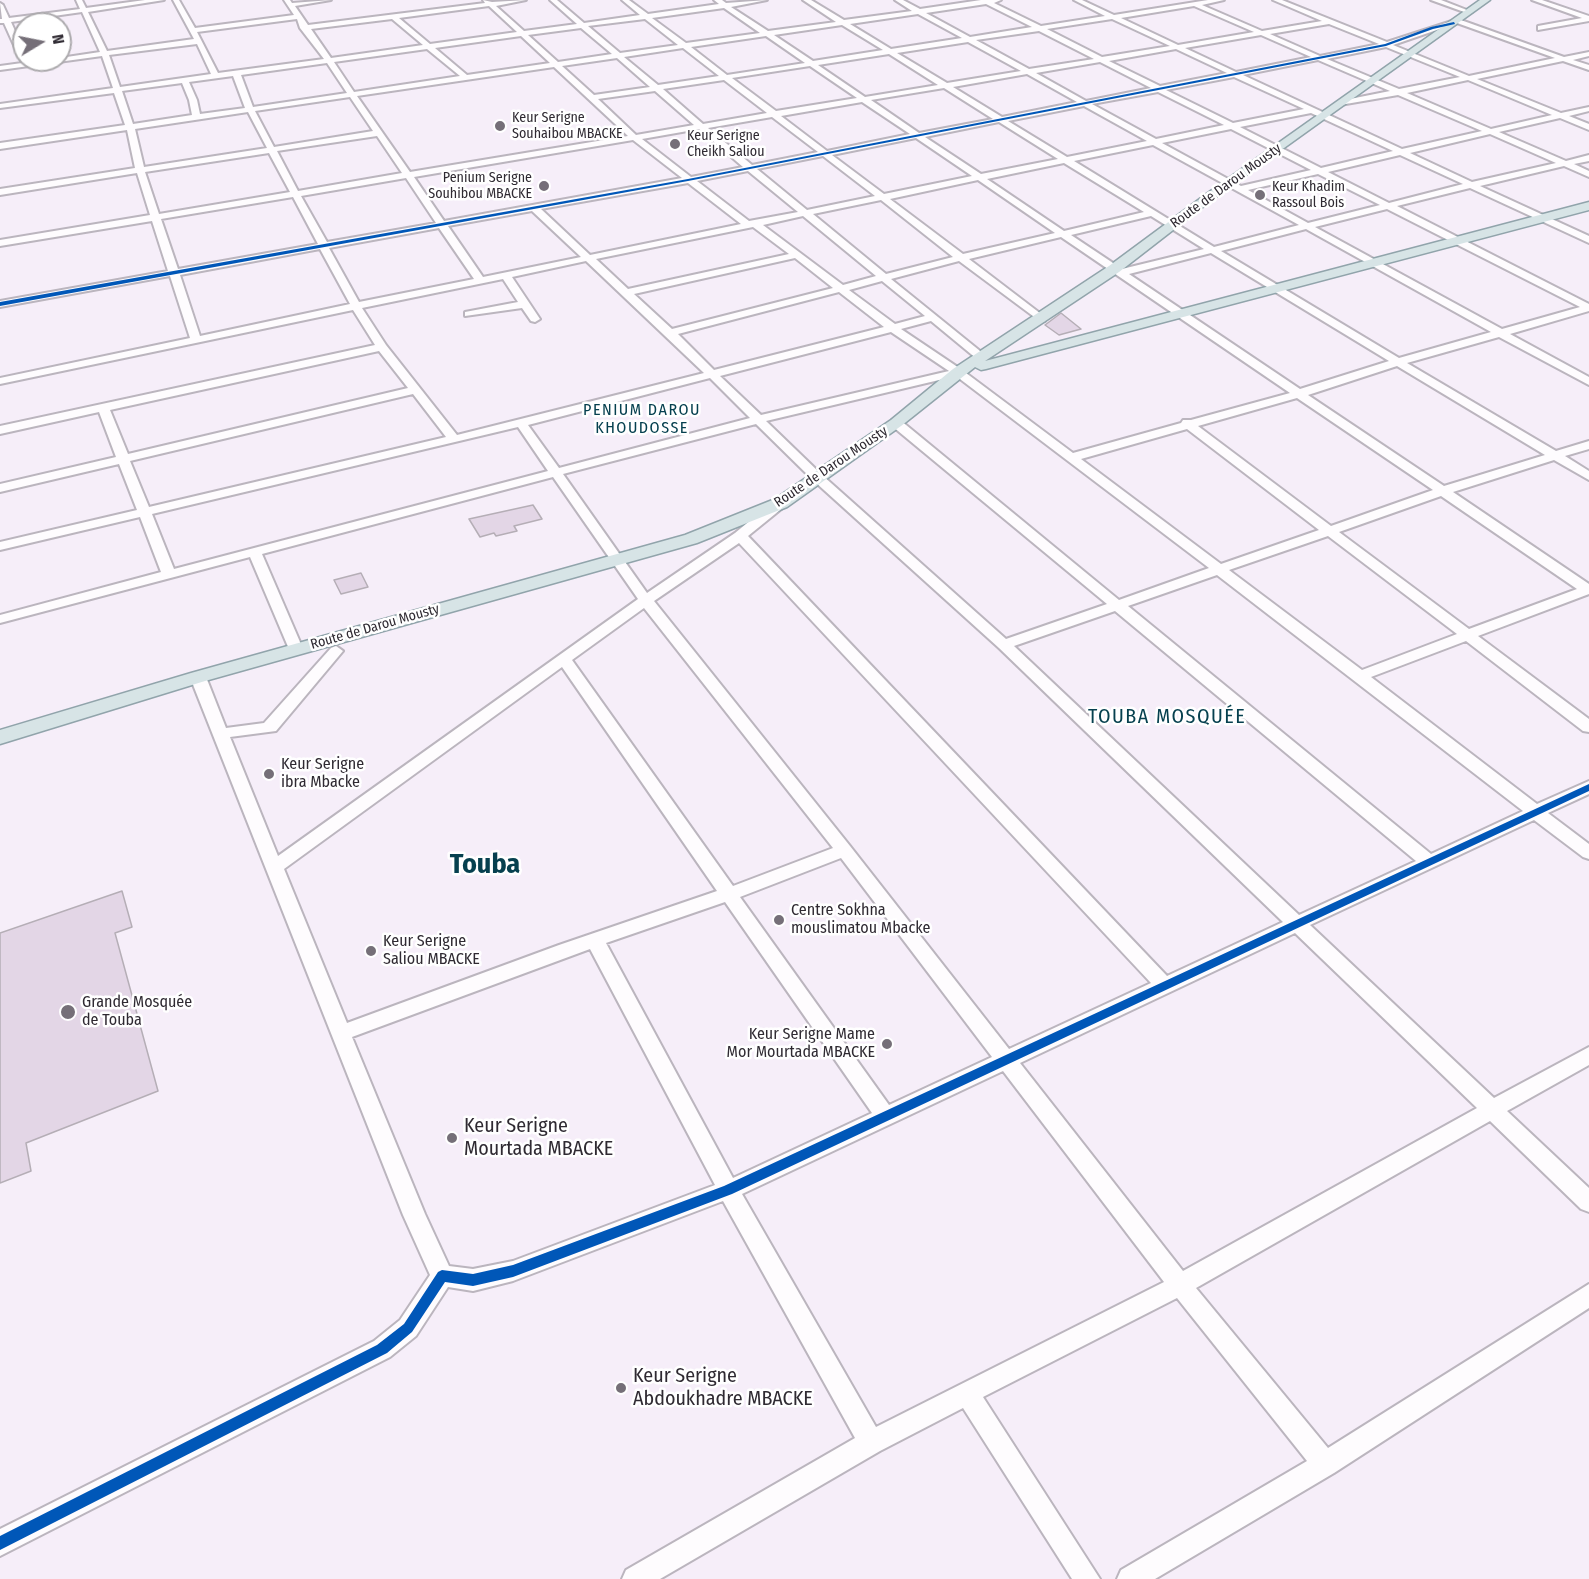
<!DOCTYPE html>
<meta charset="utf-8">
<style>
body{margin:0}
#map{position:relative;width:1589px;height:1579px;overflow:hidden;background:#f6eef9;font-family:"Fira Sans Condensed",sans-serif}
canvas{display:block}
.north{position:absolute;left:12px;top:12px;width:60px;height:60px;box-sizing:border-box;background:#fff;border:2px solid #acaaad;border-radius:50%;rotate:80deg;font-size:16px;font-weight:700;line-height:24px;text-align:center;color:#2f2a32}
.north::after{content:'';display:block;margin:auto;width:21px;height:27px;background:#756f78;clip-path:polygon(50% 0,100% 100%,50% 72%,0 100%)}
</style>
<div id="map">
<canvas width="1589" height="1579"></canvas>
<div class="north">N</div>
</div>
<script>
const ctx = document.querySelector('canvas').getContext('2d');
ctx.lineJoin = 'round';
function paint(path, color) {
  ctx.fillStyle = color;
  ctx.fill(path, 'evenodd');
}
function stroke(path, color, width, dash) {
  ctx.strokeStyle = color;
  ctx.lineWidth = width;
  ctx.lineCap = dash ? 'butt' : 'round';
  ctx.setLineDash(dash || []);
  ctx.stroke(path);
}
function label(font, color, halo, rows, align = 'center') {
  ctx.font = font + ' "Fira Sans Condensed",sans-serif';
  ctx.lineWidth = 5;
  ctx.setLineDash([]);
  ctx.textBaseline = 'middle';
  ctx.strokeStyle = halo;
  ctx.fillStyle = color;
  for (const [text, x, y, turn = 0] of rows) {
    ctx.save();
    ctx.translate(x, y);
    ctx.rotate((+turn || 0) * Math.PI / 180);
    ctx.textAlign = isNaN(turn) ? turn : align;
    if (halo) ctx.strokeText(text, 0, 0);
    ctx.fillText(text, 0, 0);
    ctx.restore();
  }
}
const building = new Path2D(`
 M1061,313L1081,329L1059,335L1045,325Z
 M533,505L542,519L514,526L517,531L496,536L494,533L480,537L469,519Z
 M361,573L368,587L341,594L334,580Z
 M122,891L132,927L115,933L158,1091L26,1143L31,1171L0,1183V933Z`);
const minor = new Path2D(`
 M76,0H82L86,8L145,0H164L88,12L107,51L194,39L173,0H179L195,28L294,15L284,0H290L292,3L331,0L295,6L308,25L485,3L483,0L492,2L526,0L496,6L524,31L577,24L550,0H557L584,23L640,15L622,0H629L648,14L719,4L714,0H722L726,3L767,0L731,7L768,31L836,22L803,0H811L844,20L912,11L895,0H903L920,9L981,0H1001L994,3L1041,26L1105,16L1074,0H1082L1114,15L1208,0H1224L1202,5L1262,31L1322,21L1273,0H1282L1387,42L1458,19L1564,57L1589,52V56L1573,60L1589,65V70L1563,61L1477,79L1561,113L1589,107V111L1569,116L1589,124V130L1560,118L1499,132L1566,161L1589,155V161L1574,164L1589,171V177L1564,166L1480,186L1589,236V243L1470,188L1397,206L1589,304V311L1510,334L1589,377V385L1499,337L1407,363L1556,451L1589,441V449L1565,456L1589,471V480L1554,460L1453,492L1589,584V594L1478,636L1589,719V732L1583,731L1466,641L1371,677L1537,804L1589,781V794L1548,813L1589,844V859L1583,857L1534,820L1310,925L1494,1098L1589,1047V1065L1507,1111L1589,1188V1212L1581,1209L1490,1121L1196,1288L1328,1448L1589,1284V1308L1334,1473L1155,1579H1117L1121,1570L1307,1461L1177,1298L983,1397L1100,1579H1072L963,1408L880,1451L660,1579H622L626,1570L855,1438L723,1201L513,1281L473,1291L448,1287L416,1336L390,1357L0,1556V1529L374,1341L400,1320L430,1275L403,1215L190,677L193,674L198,672L206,677L226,728L264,723L331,648L336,646L343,651L276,731L230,737L278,856L638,599L553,477L262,554L303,649L301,652H291L289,649L250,557L0,623V615L161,572L140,517L0,550V542L137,510L119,464L0,492V484L116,457L99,412L0,434V426L375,345L353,310L0,384V378L190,338L170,276L0,307V301L168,271L152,221L0,246V240L150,215L137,173L0,195V189L135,168L127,130L0,149V143L125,125L114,93L0,108V104L113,88L102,56L0,70V66L22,63L4,23H0V19H2L0,3L3,5L9,18L80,9ZM986,4L1032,27L970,37L926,13ZM489,6L517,32L430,44L399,18ZM1194,6L1254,32L1178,45L1121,18ZM724,8L760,33L686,43L652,18ZM82,12L100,52L60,58V60L29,62L24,60V51L11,22ZM918,14L962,38L891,49L850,24ZM297,19L300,28L324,59L218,73L197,32ZM392,19L423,45L331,58L311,29ZM645,19L678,45L620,53L588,26ZM1112,19L1170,46L1102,57L1047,29ZM1457,23L1555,58L1469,76L1393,45ZM1329,24L1379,44L1320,56L1270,34ZM842,25L883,50L813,61L774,35ZM581,28L612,54L558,62L528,35ZM1039,31L1094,59L1029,69L976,40ZM1261,35L1311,57L1236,72L1185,48ZM521,36L550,63L467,75L435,48ZM766,36L805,63L727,75L691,47ZM968,42L1021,71L947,83L897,53ZM197,44L211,74L120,87L109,55ZM1386,47L1460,77L1399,89L1327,59ZM683,48L719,76L658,85L624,57ZM427,49L460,76L354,92L334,62ZM1176,49L1227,73L1160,86L1109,61ZM889,54L938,85L865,97L818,65ZM617,58L650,87L594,95L562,66ZM1318,60L1390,91L1340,101V105L1398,95L1482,131L1402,149L1243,75ZM1100,62L1151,88L1086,101L1036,73ZM327,63L347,93L253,107L241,75ZM810,66L857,98L776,111L732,78ZM554,67L628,136L410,172L357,96ZM1027,74L1077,102L1002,117L953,87ZM233,76L245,108L200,114L197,100L189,82ZM1234,77L1304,109L1233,123L1166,90ZM724,80L767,113L703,124L663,89ZM1468,80L1552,115L1491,129L1407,93ZM182,83L189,100L192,115L133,124L122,91ZM944,88L993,119L919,133L871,100ZM655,91L694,125L636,135L598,99ZM1158,92L1224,125L1156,139L1092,104ZM350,97L373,131L274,147L255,111ZM862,102L910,134L827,151L781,116ZM1084,106L1147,141L1067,157L1008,121ZM248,112L267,148L144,167L135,129ZM1311,113L1393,151L1321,168L1240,127ZM772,117L818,152L752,165L708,128ZM999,122L1058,159L981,174L925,137ZM699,129L743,167L691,177L642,139ZM1231,129L1311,170L1241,186L1162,143ZM1490,134L1556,163L1472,182L1410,153ZM377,136L402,173L298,191L277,151ZM916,138L972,176L884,194L832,155ZM633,140L682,178L444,221L414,177ZM1153,145L1299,225L1214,247L1074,161ZM269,153L290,192L159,214L145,172ZM1400,155L1463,184L1389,203L1328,172ZM823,156L875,196L807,210L757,169ZM1064,163L1144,212L1064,231L987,179ZM748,171L798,212L749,221L697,181ZM1318,174L1380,205L1308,223L1248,190ZM406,178L436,223L327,242L301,196ZM978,180L1055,233L963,254L890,199ZM688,183L741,224L590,255L541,209ZM293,197L318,244L178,269L161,219ZM881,200L953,257L886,274L813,214ZM1387,209L1580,307L1502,329L1315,227ZM532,211L581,257L483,277L448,226ZM803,216L876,276L843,285L763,225ZM1151,216L1204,249L1122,269L1071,235ZM753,227L789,254L628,289L596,259ZM439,228L474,279L359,302L329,248ZM1306,229L1491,332L1399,358L1221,251ZM1061,237L1290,393L1191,420H1183L1181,423L1073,453L962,370L901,329L931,321L977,359H985V355L891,279L959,261L1041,322L1045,321V317L969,259ZM320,249L350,304L200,336L180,275ZM1211,253L1389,361L1300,389L1129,274ZM795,258L833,288L672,329L634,294ZM586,261L704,373L457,435L386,345L362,308L503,279L518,302L465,312V316L522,308L531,321L535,322L540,319L512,277ZM882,281L925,316L895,324L849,290ZM839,292L884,327L714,370L678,334ZM891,332L949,371L761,415L720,376ZM379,351L408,388L128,454L110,410ZM1397,366L1545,455L1444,486L1308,395ZM956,376L1209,568L1119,600L900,420H892V426L1107,604L1006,639L822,475L766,421ZM710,378L750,418L559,468L528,425ZM413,394L446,437L149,507L130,461ZM1297,398L1433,490L1331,526L1198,426ZM756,424L814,481L999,648L1283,922L1167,976L748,536L785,506L786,503L785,500H775L735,533L647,593L563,474ZM518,427L548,471L174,569L152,514ZM1187,429L1319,530L1221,564L1081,459ZM1441,496L1577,589L1469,629L1339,532ZM1328,536L1457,634L1362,670L1229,570ZM739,543L1151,983L1009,1049L850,846L654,601ZM1217,575L1523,811L1431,854L1128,606ZM644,608L833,848L733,886L572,660ZM1115,611L1416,861L1299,915L1014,646ZM562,667L717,891L559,945L347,1023L284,869ZM841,858L992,1057L889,1105L740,897ZM725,902L872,1113L733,1178L606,943ZM1295,933L1477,1108L1183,1271L1020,1063ZM590,949L715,1185L513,1261L473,1269L449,1266L425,1214L352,1037ZM1003,1071L1164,1282L876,1427L742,1194Z
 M1431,0H1441L1472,12L1467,13Z
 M1532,0H1542L1589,16V21L1538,30V26L1582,18Z`);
const major = new Path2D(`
 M1480,0H1490L1213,199L1119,272L985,361L1589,202V210L986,369L981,370L975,367L901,426L787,507L697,543L205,681L0,744V730L191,673L685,535L775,499L891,420L953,369L1109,266L1205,195Z`);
const cycleway = new Path2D(`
 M1454,22L1455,24L1433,29L1386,46L688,181L0,306V302L688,179L1385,44L1431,27Z
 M1589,784V791L732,1194L513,1277L473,1286L445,1282L412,1332L387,1353L0,1550V1536L377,1345L404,1324L438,1272L442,1270L473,1274L513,1265L724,1186Z`);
const markers = [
 [500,126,6,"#756f78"],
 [675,144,6,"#756f78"],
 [544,186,6,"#756f78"],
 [1260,195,6,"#756f78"],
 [269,774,6,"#756f78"],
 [779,920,6,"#756f78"],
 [371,951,6,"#756f78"],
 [68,1012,8,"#756f78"],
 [887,1044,6,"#756f78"],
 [452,1138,6,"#756f78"],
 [621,1388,6,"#756f78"]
];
const farPoinames = [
 ["Keur Serigne",512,118],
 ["Souhaibou MBACKE",512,134],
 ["Keur Serigne",687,136],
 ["Cheikh Saliou",687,152],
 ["Penium Serigne",532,178,"right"],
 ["Souhibou MBACKE",532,194,"right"],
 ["Keur Khadim",1272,187],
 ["Rassoul Bois",1272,203]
];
const farStreetnames = [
 ["Route de Darou Mousty",1226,186,-36],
 ["Route de Darou Mousty",831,467,-34],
 ["Route de Darou Mousty",375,627,-16]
];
const farQuarternames = [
 ["PENIUM DAROU",642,411],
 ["KHOUDOSSE",642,429]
];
const poiNames = [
 ["Keur Serigne",281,765],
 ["ibra Mbacke",281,783],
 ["Centre Sokhna",791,911],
 ["mouslimatou Mbacke",791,929],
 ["Keur Serigne",383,942],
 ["Saliou MBACKE",383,960],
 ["Grande Mosquée",82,1003],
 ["de Touba",82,1021],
 ["Keur Serigne Mame",875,1035,"right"],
 ["Mor Mourtada MBACKE",875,1053,"right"]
];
const quarterNames = [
 ["TOUBA MOSQUÉE",1167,717]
];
const nearPoinames = [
 ["Keur Serigne",464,1126],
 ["Mourtada MBACKE",464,1149],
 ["Keur Serigne",633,1376],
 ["Abdoukhadre MBACKE",633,1399]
];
const townNames = [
 ["Touba",485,865]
];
paint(building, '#e3d6e6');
stroke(building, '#b5aeb6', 1.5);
stroke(minor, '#bbb5be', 4);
stroke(major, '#91a4ab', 3);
paint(minor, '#fefcfe');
paint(major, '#d7e4e6');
paint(cycleway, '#0057b8');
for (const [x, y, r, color] of markers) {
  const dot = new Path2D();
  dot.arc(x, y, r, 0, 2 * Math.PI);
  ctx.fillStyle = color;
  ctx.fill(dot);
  stroke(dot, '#fff', 2);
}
label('14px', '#2f2a32', '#fff', farPoinames, 'left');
label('14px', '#2f2a32', '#fff', farStreetnames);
ctx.letterSpacing = '1.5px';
label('16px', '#06404f', '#fff', farQuarternames);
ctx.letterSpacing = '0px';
label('16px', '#2f2a32', '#fff', poiNames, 'left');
ctx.letterSpacing = '1.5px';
label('20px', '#06404f', '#fff', quarterNames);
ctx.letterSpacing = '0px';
label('20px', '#2f2a32', '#fff', nearPoinames, 'left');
label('bold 28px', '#06404f', '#fff', townNames);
</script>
